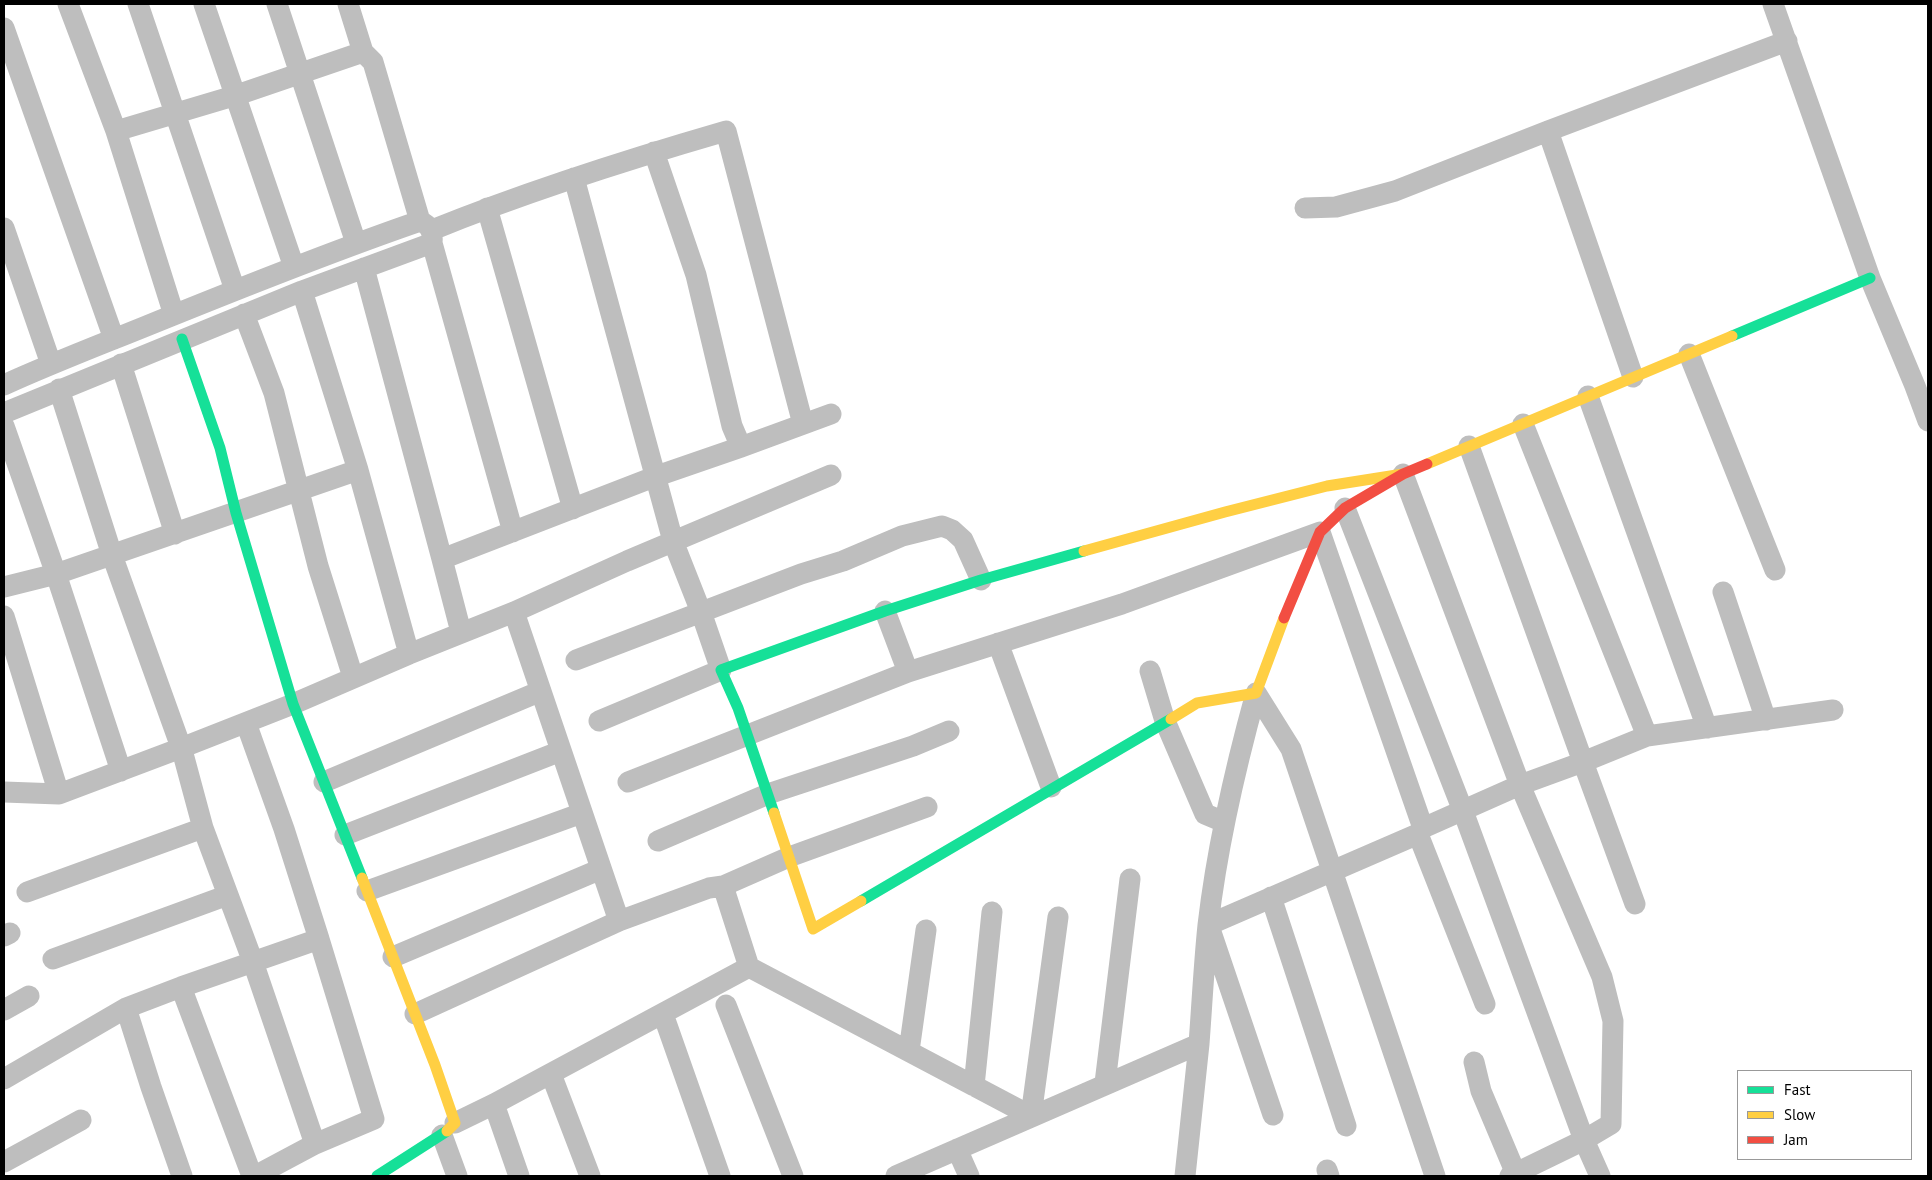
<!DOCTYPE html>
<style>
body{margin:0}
#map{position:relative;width:1932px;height:1180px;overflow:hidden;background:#fff;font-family:"PT Sans",sans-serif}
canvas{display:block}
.frame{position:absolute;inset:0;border:5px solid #000;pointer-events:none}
.legend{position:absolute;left:1737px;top:1070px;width:175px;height:90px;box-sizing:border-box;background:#fff;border:1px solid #999;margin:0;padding:6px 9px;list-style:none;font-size:15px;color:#000}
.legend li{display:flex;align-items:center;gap:10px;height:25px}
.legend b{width:25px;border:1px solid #999}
</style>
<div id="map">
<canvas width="1932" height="1180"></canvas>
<div class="frame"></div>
<ul class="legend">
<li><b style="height:6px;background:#16e098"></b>Fast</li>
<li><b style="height:6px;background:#ffcf43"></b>Slow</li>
<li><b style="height:6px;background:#f24e42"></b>Jam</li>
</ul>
</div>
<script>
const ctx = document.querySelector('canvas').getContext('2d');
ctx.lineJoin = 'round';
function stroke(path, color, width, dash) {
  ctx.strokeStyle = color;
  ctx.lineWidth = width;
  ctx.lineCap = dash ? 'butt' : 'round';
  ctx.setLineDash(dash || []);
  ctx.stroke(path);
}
const street = new Path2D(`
 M68,4L116,131L174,315
 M138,4L235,290
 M204,4L294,267
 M277,4L356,243
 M348,4L363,52L373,62L420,221
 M1773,4L1870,278L1915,386L1928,421
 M4,28L114,339
 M116,131L237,95L363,52
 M1548,131L1633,377
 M654,152L696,275L732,426L741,447
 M574,178L673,541L701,612L721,670L599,721
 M487,208L573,509
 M1305,208L1336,207L1395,191L1548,131L1787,41
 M4,228L51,364
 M432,230C528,191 626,160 726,131L803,424
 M364,268L442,559
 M302,291L358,470L409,654
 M244,314L274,393L318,566L353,677
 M1689,354L1775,570
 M121,364L175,534
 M4,385C50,364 97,346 144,327C235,290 327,253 420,221C431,226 433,232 432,243L513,532
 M59,389L112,555L182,750L203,828L253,962L315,1144
 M1588,396L1707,728
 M4,413L302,291L432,243
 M1523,424L1647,736
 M4,426L56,574L121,771
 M1469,446L1583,762L1647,736L1833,710
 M1403,474L1520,785L1602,977L1613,1021L1611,1124L1584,1140L1600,1176
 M1345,508L1463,811L1584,1140L1510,1176
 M4,587L56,574L358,470
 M1723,592L1766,720
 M885,611L908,672L1122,604L1320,532L1423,828
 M514,612L619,921
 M4,616L59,794
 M461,632L442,559L654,477L741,447L831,414
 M998,643L1051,787
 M576,660L801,574L843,561L902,536L942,526L952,530L963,540L981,580
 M1150,671L1165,721L1205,814L1224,822
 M324,782L541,691
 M628,782L908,672
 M4,792L59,794L181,748L293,704L409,654L514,612L627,561L831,475
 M1418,834L1485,1004
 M345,835L561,751
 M658,841L768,794L913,746L949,731
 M723,886L749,967L1031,1116L1058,917
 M367,891L582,813
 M27,892L203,828
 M1271,897L1346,1126
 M1208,925L1418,834L1423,828L1520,785L1583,762L1635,904
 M1211,932L1273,1115
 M4,936L10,933
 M393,957L601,869
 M53,959L228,895
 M181,987L252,1176
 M726,1005L793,1176
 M126,1008L151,1087L182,1176
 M4,1010L29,996
 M415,1014L619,921L709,888L723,886L789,857L927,807
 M663,1014L720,1176
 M1199,1044C1202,1004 1204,964 1208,925C1217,847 1235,769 1256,693L1291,749L1435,1176
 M909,1051L926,930
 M1474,1062L1481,1091L1516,1174
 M551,1074L590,1176
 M4,1079L126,1008L181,987L319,939L284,829L246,723
 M1105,1083L1130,879
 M974,1086L992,912
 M494,1104L519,1176
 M455,1123L494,1104L749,967
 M442,1135L457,1176
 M957,1149L969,1176
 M4,1162L81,1120
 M1327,1170L1329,1176
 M255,1176L315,1144L374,1119L319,939
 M896,1176L1199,1044L1185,1176`);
const fast = new Path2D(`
 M1732,336L1870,278
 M182,339L220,448L236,513L293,704L362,878
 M774,813L738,708L721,670L885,611L981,580L1084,551
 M861,901L1171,719
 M377,1176L447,1131`);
const slow = new Path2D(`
 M1427,464L1732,336
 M1084,551L1225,512L1327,486L1403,474
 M1171,719L1197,703L1256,693L1284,618
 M774,813L813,929L861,901
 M362,878L435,1065L455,1123L447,1131`);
const jam = new Path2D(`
 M1284,618L1320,532L1345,508L1403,474L1427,464`);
stroke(street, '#bebebe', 21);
stroke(fast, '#16e098', 11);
stroke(slow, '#ffcf43', 11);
stroke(jam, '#f24e42', 11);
</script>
